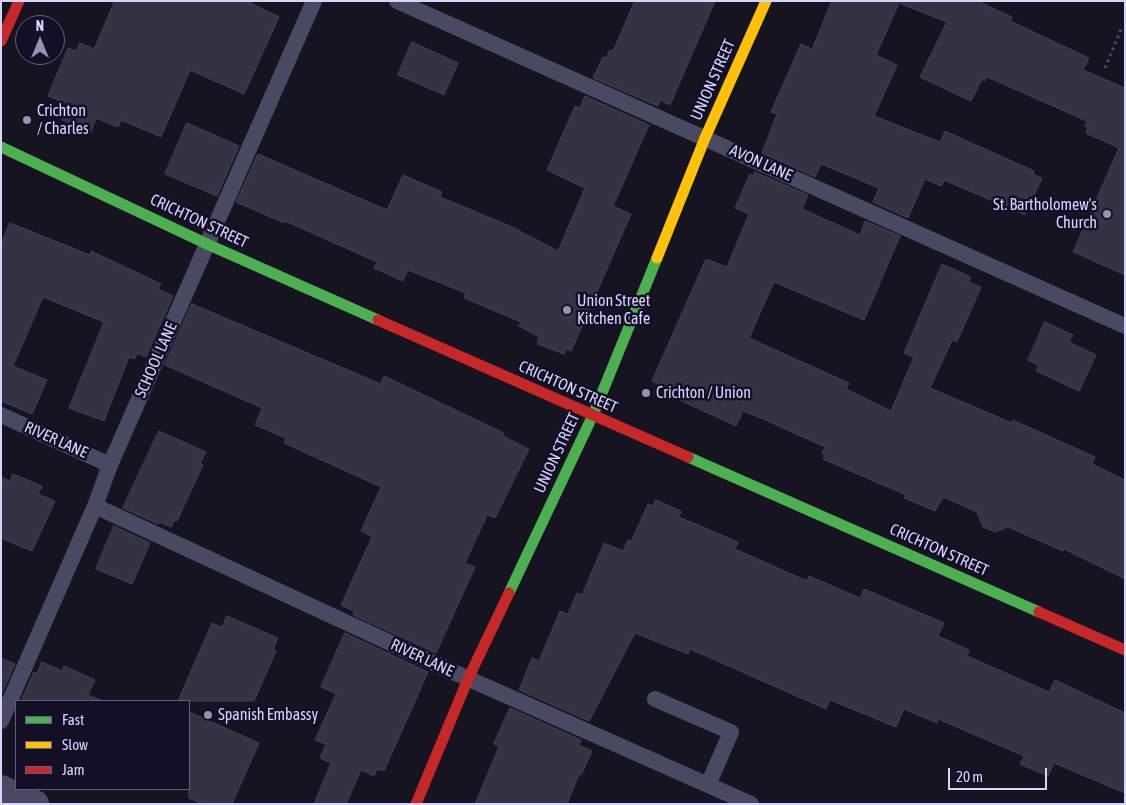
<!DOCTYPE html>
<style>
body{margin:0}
#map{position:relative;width:1126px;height:805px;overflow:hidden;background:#161421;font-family:"Asap Condensed",sans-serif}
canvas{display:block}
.frame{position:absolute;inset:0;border:2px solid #d9d4ff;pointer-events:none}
.legend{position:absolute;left:15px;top:700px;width:175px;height:90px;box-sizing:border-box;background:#130f26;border:1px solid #625e7d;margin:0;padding:6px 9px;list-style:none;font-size:15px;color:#d9d4ff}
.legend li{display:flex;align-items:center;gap:10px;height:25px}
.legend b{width:25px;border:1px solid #625e7d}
.north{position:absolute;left:15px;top:15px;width:50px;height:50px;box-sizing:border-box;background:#130f26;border:1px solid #625e7d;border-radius:50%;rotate:0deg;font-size:14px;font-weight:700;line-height:20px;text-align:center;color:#d9d4ff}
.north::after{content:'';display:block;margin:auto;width:18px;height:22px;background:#9591b1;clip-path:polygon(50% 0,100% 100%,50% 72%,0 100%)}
.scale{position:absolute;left:948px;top:768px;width:99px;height:22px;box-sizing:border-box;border:2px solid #d9d4ff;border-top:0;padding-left:6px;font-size:15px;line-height:18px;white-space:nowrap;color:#d9d4ff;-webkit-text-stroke:4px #130f26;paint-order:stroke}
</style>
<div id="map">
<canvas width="1126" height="805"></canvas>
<div class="frame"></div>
<ul class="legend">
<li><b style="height:6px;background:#4caf50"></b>Fast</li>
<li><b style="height:6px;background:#ffc107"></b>Slow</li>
<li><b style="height:6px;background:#c62828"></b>Jam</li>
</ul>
<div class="north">N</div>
<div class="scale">20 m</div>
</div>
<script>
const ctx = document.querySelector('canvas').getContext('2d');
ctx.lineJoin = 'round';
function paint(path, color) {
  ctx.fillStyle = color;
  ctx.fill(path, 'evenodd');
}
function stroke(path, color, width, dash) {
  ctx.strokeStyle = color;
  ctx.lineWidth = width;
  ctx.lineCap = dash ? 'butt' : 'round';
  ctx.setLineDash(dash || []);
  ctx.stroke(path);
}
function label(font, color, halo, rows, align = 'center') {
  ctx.font = font + ' "Asap Condensed",sans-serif';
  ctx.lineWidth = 5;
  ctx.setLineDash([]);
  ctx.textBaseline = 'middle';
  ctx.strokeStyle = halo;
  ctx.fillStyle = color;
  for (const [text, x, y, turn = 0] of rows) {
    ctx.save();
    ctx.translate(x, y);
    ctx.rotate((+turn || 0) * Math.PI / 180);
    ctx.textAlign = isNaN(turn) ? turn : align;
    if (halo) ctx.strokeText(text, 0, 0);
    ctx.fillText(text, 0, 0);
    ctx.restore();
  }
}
const building = new Path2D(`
 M115,1H247L279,17L244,94L190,70L161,137L121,120L118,127L96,118L91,132L62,120L68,104L48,96L68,48L76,51L80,43L94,49Z
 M635,1H715L670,105L660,100L658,106L593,78L603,57L606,58L610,50L613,51Z
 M832,1H977L1012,17L1010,21L1089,58L1083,70L1125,88V275L1073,252L1119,148L1086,133L1088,127L1084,126L1087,121L987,77L985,81L982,79L971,101L920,77L947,22L899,3L876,55L897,65L874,116L940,142L945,131L1034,171L1033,174L1042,178L1025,215L944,180L941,186L925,179L908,218L873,202L879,188L821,164L815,177L762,153L777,114L771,112L801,44L812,49Z
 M412,42L458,63L444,95L398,75Z
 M585,96L649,125L613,206L631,214L571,351L566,349L564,354L537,344L539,337L519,326L521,322L464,298L466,293L408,270L403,281L374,268L377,262L285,221L284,223L236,202L258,154L387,210L403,175L442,192L440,197L510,226L558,251L585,188L547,170L575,106L580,108Z
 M187,123L239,146L217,196L165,174Z
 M755,172L808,195L802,209L860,235L865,221L900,236L864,320L774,282L749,338L849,383L846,389L891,411L914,357L904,353L942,264L971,277L968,282L981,287L957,342L952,340L930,388L1012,423L1013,420L1095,457L1092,464L1125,480V579L1064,549L1063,551L1008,527L995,532L983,527L977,512L943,497L935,511L904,498L906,495L823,459L825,455L822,454L825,447L761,418L743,411L736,426L669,395L671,390L652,381L706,259L727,267L749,214L735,208L750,174L753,176Z
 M10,223L90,255L91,251L161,284L158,289L173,296L146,357L137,353L135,359L129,357L104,421L69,408L104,322L43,297L13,366L47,380L32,414L1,401V244Z
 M192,304L381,384L384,376L504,433L503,436L529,449L495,518L487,515L465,563L475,567L436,653L353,615L355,612L341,605L372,537L361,531L381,487L284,443L286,438L255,425L262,408L165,365Z
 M1045,322L1073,335L1069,342L1096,355L1079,391L1036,371L1039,366L1028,360Z
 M159,431L206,452L200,463L203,465L177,521L175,520L171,527L159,522L158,524L123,508Z
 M13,474L42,486L38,494L55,501L32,551L1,538V477L10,481Z
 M656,500L681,511L679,517L738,542L735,549L807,581L809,576L860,598L864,589L944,623L938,636L969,650L967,656L1049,692L1055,680L1125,713V793L1054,763L1048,776L1020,764L1024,756L938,719L937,723L904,709L896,727L830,700L826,709L690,649L688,654L635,633L589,721L519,690L532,658L539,661L560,611L568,614L577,593L582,595L604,543L623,551L628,540L631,542L648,504L653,506Z
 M114,526L150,543L132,584L96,569Z
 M227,616L278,638L273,650L276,651L254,701H178L212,623L222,627Z
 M345,633L428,672L384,771L377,769L374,776L361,770L346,804H314L331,763L320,758L326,744L315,740L336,694L321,687Z
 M1,658L15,664L1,695Z
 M42,662L62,671L64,666L95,680L88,695L103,701H21L34,672L37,673Z
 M510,708L581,740L579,745L592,751L581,775L579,774L567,804H475L499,747L494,744Z
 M189,712L259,743L232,804H203L189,798Z`);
const path = new Path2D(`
 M1105,68L1122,27`);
const lane = new Path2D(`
 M397,1L1125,326
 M1,415L110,465
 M95,506L451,671L751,804
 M655,699L731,732L708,785
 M1,721L95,506L110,465L314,1`);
const street = new Path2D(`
 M1,789L35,804`);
const fast = new Path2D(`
 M1,147L207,244L378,320
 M688,457L1039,612
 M509,593L593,415L657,258`);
const slow = new Path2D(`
 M657,258L705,138L766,1`);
const jam = new Path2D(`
 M1,41L19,1
 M378,320L688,457
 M1039,612L1125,650
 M416,804L468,679L509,593`);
const markers = [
 [27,120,5,"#9591b1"],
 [1107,214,5,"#9591b1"],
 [567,310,5,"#9591b1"],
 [646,393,5,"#9591b1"],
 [208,715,5,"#9591b1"]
];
const streetNames = [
 ["UNION STREET",713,80,-66],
 ["AVON LANE",761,163,24],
 ["CRICHTON STREET",199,221,25],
 ["SCHOOL LANE",156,360,-66],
 ["CRICHTON STREET",568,387,24],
 ["RIVER LANE",56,440,24],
 ["UNION STREET",557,453,-65],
 ["CRICHTON STREET",939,550,24],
 ["RIVER LANE",422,658,25]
];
const poiNames = [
 ["Crichton",37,111],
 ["/ Charles",37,129],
 ["St. Bartholomew's",1097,205,"right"],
 ["Church",1097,223,"right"],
 ["Union Street",577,301],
 ["Kitchen Cafe",577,319],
 ["Crichton / Union",656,393],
 ["Spanish Embassy",218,715]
];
paint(building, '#343243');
stroke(building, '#433f54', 1);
stroke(path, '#44505f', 3, [2.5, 4]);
stroke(lane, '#4a4962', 16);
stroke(street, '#4a4962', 28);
stroke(fast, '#4caf50', 11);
stroke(slow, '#ffc107', 11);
stroke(jam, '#c62828', 11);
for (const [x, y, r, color] of markers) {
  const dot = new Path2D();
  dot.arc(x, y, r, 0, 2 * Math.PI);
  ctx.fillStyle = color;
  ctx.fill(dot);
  stroke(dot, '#130f26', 2);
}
label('16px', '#d9d4ff', '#130f26', streetNames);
label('16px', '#d9d4ff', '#130f26', poiNames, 'left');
</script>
